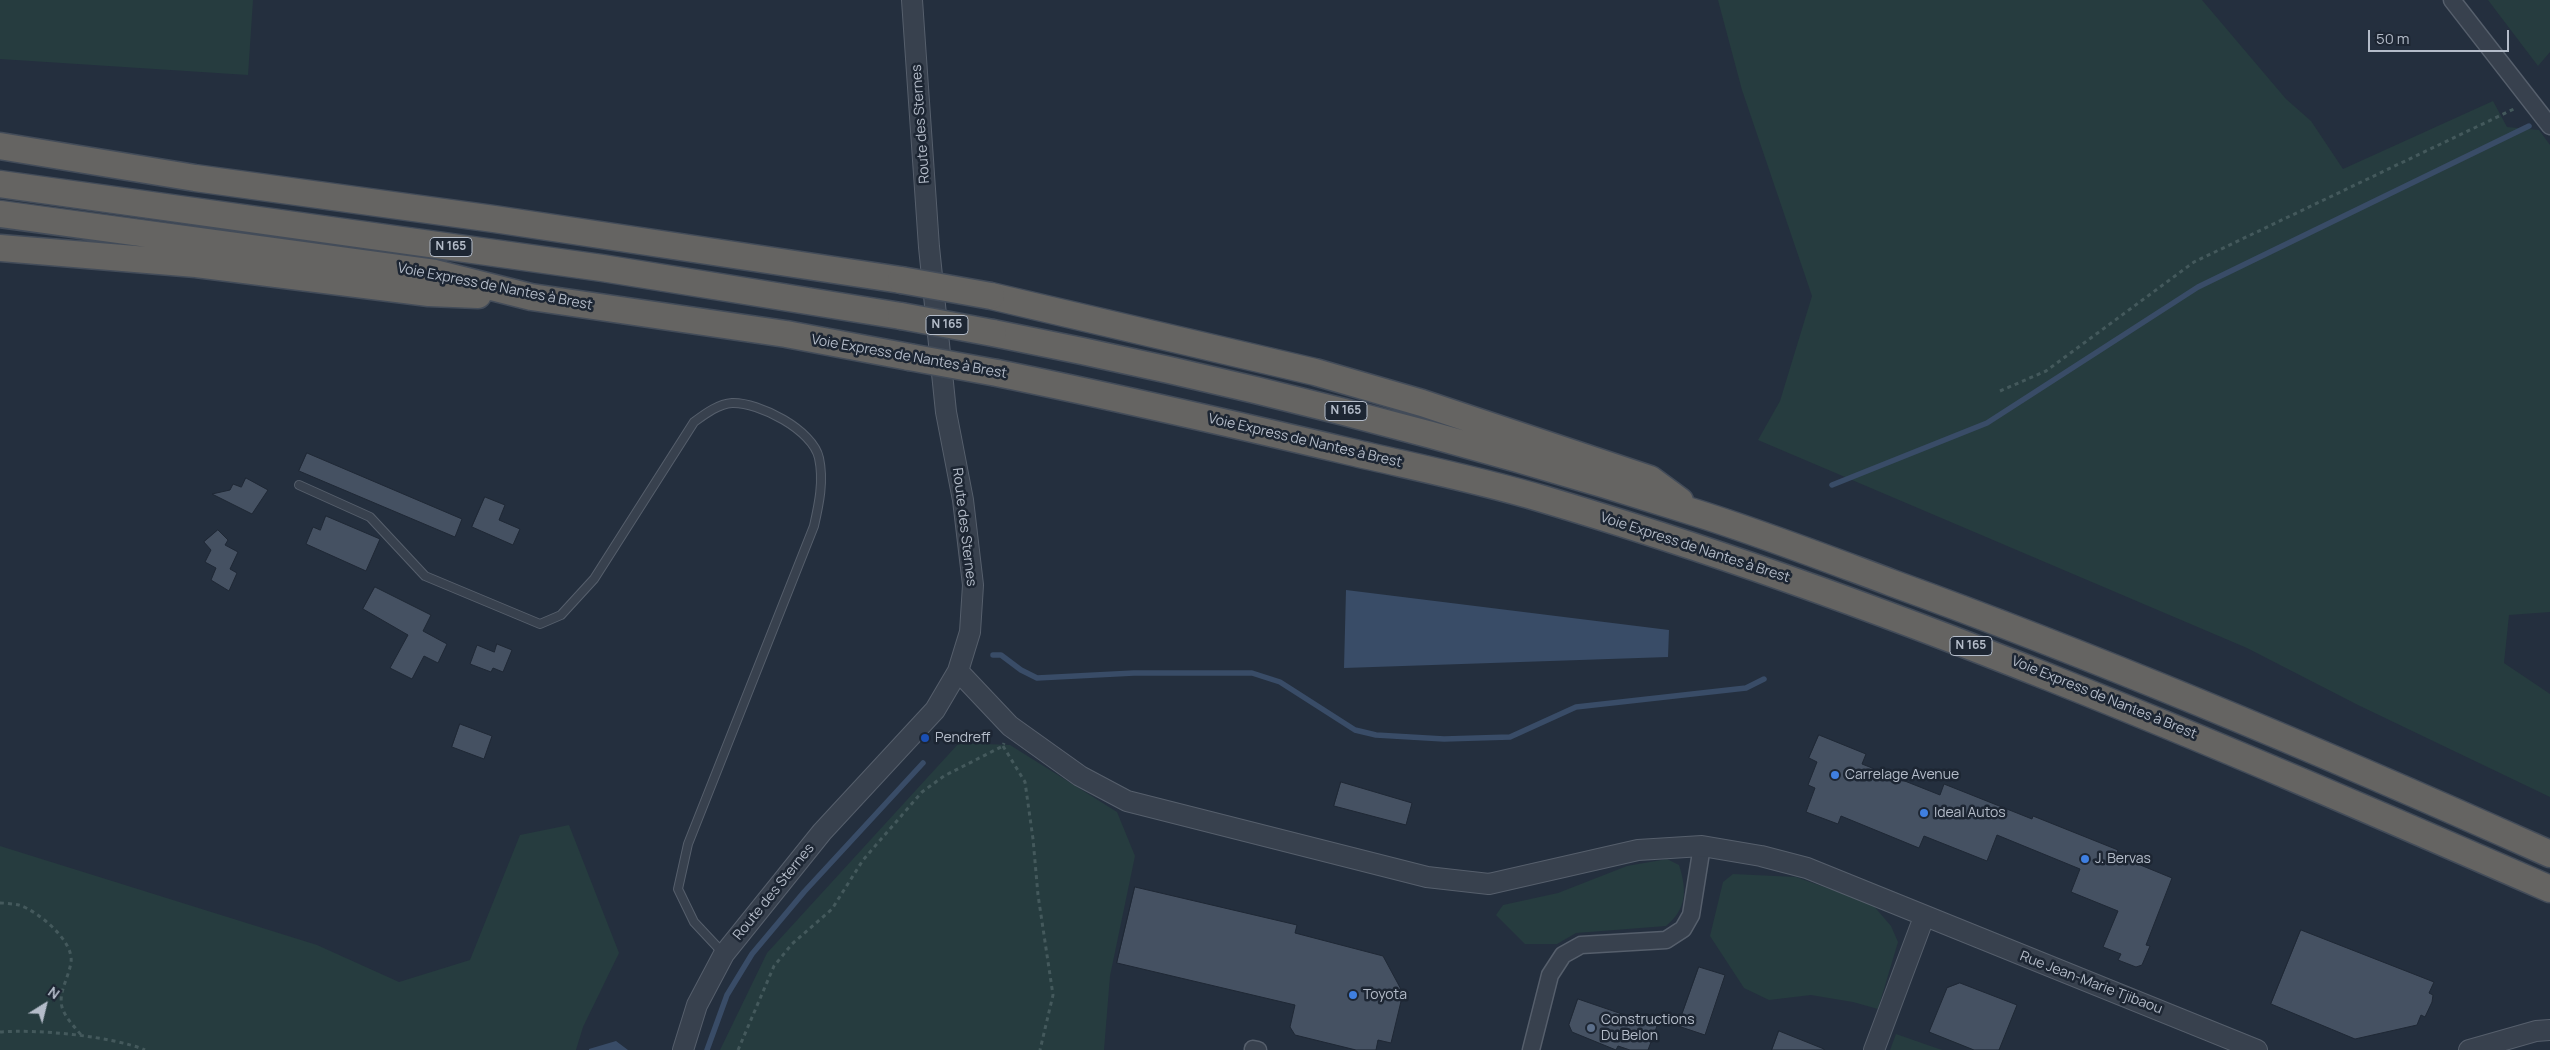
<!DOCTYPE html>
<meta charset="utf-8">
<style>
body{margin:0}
#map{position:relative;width:2550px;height:1050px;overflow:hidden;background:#242f3e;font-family:Manrope,sans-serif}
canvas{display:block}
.north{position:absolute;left:20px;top:980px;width:50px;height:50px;-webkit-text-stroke:4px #1d2633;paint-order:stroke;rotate:36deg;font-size:14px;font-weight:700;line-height:20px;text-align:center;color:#b4bcc9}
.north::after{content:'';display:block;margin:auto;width:18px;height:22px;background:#b4bcc9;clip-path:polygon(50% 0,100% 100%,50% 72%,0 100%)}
.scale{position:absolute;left:2368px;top:30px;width:141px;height:22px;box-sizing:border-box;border:2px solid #b4bcc9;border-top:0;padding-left:6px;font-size:15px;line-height:18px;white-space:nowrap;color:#b4bcc9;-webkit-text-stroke:4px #1d2633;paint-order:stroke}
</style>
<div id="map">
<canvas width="2550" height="1050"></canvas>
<div class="north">N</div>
<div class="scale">50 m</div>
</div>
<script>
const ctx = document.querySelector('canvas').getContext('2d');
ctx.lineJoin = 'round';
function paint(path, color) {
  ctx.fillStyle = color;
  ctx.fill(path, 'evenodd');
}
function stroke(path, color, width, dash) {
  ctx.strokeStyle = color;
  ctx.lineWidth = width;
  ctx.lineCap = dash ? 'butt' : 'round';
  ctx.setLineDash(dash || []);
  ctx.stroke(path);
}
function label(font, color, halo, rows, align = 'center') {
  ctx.font = font + ' Manrope,sans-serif';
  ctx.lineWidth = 5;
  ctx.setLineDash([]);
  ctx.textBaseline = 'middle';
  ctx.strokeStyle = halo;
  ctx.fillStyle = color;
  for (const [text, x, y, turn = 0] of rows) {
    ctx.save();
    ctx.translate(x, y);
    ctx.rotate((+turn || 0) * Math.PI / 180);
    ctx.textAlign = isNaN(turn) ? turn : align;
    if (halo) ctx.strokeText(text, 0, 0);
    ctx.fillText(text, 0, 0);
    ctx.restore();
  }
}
const green = new Path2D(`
 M0,0H253L248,75L0,59Z
 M1718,0H2202L2286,99L2311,121L2343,169L2493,101L2507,127L2539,130L2550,145V612L2509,615L2504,663L2550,694V797L2358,705L2247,648L1758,440L1780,401L1812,296L1742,90Z
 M2488,0H2550V52L2538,66Z
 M959,743L1010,745L1117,812L1135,856L1110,976L1104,1050H720L767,953Z
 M569,825L619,953L583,1027L576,1050H0V846L317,945L399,982L470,960L520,835Z
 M1667,859L1679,865C1687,890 1687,909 1666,926L1576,933L1557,944H1525L1496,915L1503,905L1558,893L1627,866Z
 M1733,874L1796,877L1872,904L1891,926L1898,942L1878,1009L1853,1002L1811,995L1769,1000L1744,988L1710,936L1723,882Z
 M1896,1034L1939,1049L1943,1050H1890Z`);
const water = new Path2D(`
 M1346,590L1669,630L1668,657L1344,668Z
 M616,1041L628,1050H589V1049Z`);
const stream = new Path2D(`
 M1832,485L1987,423L2198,287L2529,126
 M993,655H1001L1021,670L1037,678L1134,673H1252L1280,682L1355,730L1376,735L1444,739L1510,737L1576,707L1746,688L1764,679
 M707,1050L727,995L752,954L804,892L923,763`);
const building = new Path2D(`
 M307,453L462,519L455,537L299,471Z
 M246,478L268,490L252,514L212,494L230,490L233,484L241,487Z
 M485,497L505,505L499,520L520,529L513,545L472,527Z
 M326,516L380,539L366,571L306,544L313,527L320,530Z
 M218,530L228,540L225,545L238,552L230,569L237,573L229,591L211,580L216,568L205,562L211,550L204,542Z
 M375,587L431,615L423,631L447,644L438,663L424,656L412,679L390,668L408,635L363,609Z
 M497,644L512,650L503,672L493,668L491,672L470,664L477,645L494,652Z
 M460,724L492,736L484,759L452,747Z
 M1819,735L1866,754L1862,764L1940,795L1944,784L2032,819L2033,816L2118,850L2116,855L2172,878L2146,945L2150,946L2142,965L2136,967L2118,960L2121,954L2103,947L2118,911L2071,892L2080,869L1997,835L1987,861L1924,836L1919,848L1841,816L1838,824L1806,812L1815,788L1808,785L1817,762L1809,758Z
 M1341,782L1412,803L1406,825L1334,806Z
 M1135,887L1297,925L1295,933L1383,956L1403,993L1391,1043L1378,1040L1376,1050H1356L1295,1035L1290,1027L1295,1005L1117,963Z
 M2301,930L2434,982L2429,993L2433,995L2432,1002L2425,1017L2421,1015L2417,1025L2355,1039L2271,1004Z
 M1699,967L1725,975L1705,1035L1678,1026Z
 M1960,983L2017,1005L1999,1050H1974L1929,1032L1947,988Z
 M1578,999L1657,1026L1648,1050H1630L1618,1046L1616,1050L1572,1032L1569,1025Z
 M1779,1031L1824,1049V1050H1772Z`);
const path = new Path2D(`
 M2000,391L2046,371L2194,262L2516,108
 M1003,746L1025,782L1033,839L1038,895L1053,995L1040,1050
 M0,903C6,903 13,904 19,905C38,911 74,941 71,962C69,977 58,993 62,1007C65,1018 75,1027 82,1036
 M0,1032C36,1029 112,1036 145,1050
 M738,1050L774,966L792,944L832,909L863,860L922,792L944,776L1003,746L1004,743`);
const service = new Path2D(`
 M299,485L370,517L425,576L540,624L561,615L594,579L694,422C705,414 718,404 732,403C759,402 813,430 819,458C824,481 819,504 814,526L688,844L678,889L694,922L723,953`);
const minor = new Path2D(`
 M2452,0L2550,126
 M1253,1049L1258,1050
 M1531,1050L1550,975L1563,955L1581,945L1666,940L1683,929L1691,915L1702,846`);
const tertiary = new Path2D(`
 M958,671L1010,726L1080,776L1127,801L1427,877L1489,884L1638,850L1702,846L1761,856L1807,868L2257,1050
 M683,1050L697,1005L724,954L822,832L935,710L958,671L970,632L973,585L963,500L946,412L929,247L912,0
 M1874,1050L1924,917
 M2469,1050L2536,1031L2550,1030`);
const trunk = new Path2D(`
 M0,146L195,178L494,219L901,280
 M0,184L602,268L901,316
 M0,214L435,273L531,297L786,334L909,357
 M0,248L196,264L429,293L478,295
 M991,296L1315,372L1422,403L1650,479L1680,501
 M993,333C1229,379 1460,438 1690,511C1758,532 1825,558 1892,583C2115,664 2334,757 2550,854
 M997,373C1115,397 1233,424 1351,452C1415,467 1480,480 1543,499C1889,602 2220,745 2550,889`);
const trunkBridge = new Path2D(`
 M901,280L991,296
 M901,316L993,333
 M909,357L997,373`);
const markers = [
 [925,738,5,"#1a4fb4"],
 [1835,775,5,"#3f7fe0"],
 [1924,813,5,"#3f7fe0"],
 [2085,859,5,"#3f7fe0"],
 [1353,995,5,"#3f7fe0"],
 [1591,1028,5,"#5c6f8a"]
];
const shields = [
 [451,247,42],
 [947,325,42],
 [1346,411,42],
 [1971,646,42]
];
const shieldNames = [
 ["N 165",451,247],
 ["N 165",947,325],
 ["N 165",1346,411],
 ["N 165",1971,646]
];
const streetNames = [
 ["Route des Sternes",921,124,-94],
 ["Voie Express de Nantes à Brest",495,287,11],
 ["Voie Express de Nantes à Brest",909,357,10],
 ["Voie Express de Nantes à Brest",1305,441,13],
 ["Route des Sternes",964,527,83],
 ["Voie Express de Nantes à Brest",1695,548,18],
 ["Voie Express de Nantes à Brest",2104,698,22],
 ["Route des Sternes",774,892,-51],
 ["Rue Jean-Marie Tjibaou",2091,983,21]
];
const poiNames = [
 ["Pendreff",935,738],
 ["Carrelage Avenue",1845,775],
 ["Ideal Autos",1934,813],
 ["J. Bervas",2095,859],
 ["Toyota",1363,995],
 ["Constructions",1601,1020],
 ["Du Belon",1601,1036]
];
paint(green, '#263c3f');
paint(water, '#394c67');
stroke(stream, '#394c67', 5.5);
paint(building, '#455162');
stroke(building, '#1f2835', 1);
stroke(service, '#565f6c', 10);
stroke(minor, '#565f6c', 19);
stroke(tertiary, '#565f6c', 22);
stroke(trunk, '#434c59', 29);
stroke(path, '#44595c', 3, [4, 4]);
stroke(service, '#38414e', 8);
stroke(minor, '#38414e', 16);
stroke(tertiary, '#38414e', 20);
stroke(trunk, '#656462', 26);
stroke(trunkBridge, '#434c59', 29, []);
stroke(trunkBridge, '#656462', 26);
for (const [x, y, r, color] of markers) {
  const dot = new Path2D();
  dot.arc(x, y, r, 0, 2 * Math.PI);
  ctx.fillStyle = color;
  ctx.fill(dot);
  stroke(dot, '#1d2633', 2);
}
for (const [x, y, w] of shields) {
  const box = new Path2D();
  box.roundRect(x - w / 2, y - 9.5, w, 19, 4);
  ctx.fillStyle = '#1d2633';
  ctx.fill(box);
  stroke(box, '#b4bcc9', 1);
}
label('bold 12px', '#b4bcc9', null, shieldNames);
label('14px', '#b4bcc9', '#1d2633', streetNames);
label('14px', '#b4bcc9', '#1d2633', poiNames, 'left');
</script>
